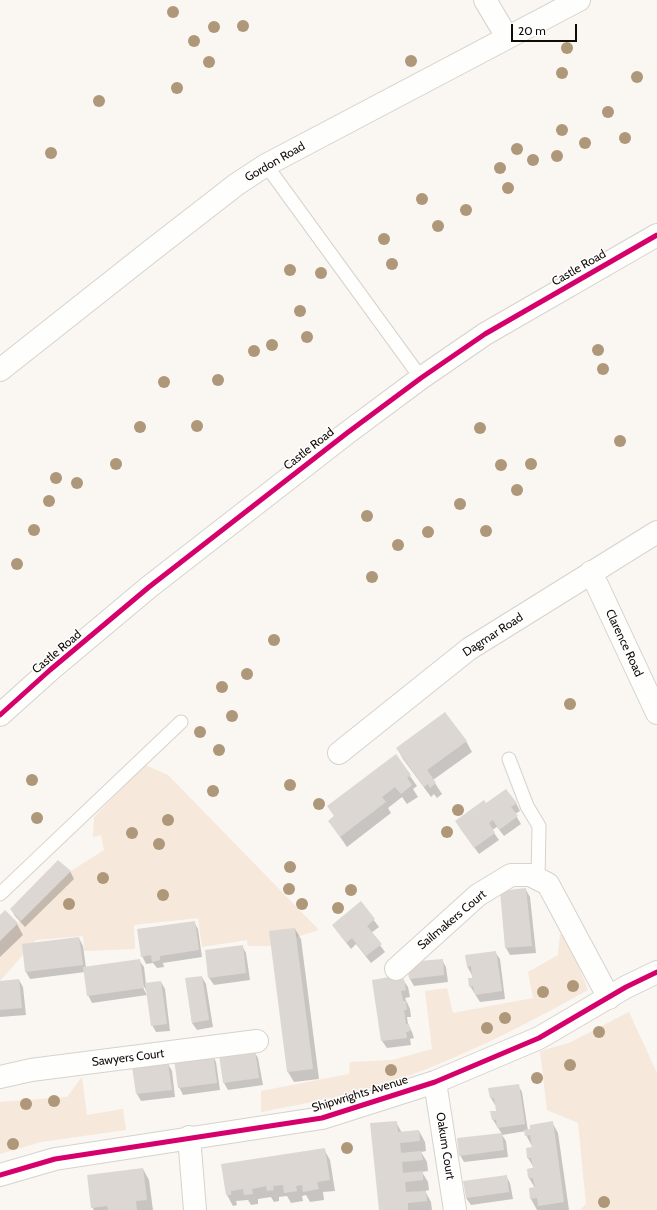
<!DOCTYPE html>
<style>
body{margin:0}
#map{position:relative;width:657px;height:1210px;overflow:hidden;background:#faf6f2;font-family:Cabin,sans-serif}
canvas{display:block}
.scale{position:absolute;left:511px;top:24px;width:66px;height:18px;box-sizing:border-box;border:2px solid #110b06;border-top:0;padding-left:5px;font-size:12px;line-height:14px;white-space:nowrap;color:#110b06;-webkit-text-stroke:3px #fff;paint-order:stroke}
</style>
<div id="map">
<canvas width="657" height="1210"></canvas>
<div class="scale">20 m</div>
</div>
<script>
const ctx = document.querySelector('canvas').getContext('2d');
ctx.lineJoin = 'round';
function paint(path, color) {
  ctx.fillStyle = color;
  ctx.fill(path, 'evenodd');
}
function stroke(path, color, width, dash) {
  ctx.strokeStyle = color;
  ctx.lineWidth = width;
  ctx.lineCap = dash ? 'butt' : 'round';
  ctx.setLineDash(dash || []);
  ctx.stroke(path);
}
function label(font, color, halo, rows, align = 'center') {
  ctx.font = font + ' Cabin,sans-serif';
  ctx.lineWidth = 3;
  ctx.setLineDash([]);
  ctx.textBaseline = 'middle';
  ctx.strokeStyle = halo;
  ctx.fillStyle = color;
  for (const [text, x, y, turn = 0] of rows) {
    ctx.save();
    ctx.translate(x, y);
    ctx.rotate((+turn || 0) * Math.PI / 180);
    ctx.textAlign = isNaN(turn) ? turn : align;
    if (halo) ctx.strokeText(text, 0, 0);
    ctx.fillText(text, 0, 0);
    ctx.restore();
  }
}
const green = new Path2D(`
 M145,765L168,775L319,930L268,946H248L247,940L202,947L198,918L134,925L135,949L84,951L83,936L36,940L0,981V941L71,871L104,850L101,835L93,837L94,817Z
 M565,932L588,990C530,1022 471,1053 408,1076C361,1094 311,1102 261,1112V1091L349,1074L350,1062L392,1060L432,1049L425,991L447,988L453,1013L533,998L528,972L558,955L560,934Z
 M629,1012L657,1073V1210H580L586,1204L578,1123L547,1110L540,1051L569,1043Z
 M82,1077L87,1115L123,1109L126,1130L41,1142L0,1154V1102L67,1097Z`);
const shadow = new Path2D(`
 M466,741L472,752L433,780L442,794L437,798L434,794L431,797L403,759L397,748Z
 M396,756L417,786L413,789L418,797L407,804L402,797L388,808L391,813L347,847L329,821Z
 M516,803L520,811L515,814L521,824L504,836L497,827L492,830L499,840L479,854L460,828L486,805Z
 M70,871L74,879L25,927L15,916L11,909Z
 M526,890L530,897L536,953L510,955L506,948Z
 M361,903L379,927L371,933L385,952L371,963L356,944L351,949L333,925Z
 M5,911L17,924L23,935L0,957V916Z
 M194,922L198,929L202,957L163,963L164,967L157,968L153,963L146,964L142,956Z
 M295,929L301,939L319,1079L294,1082L288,1072Z
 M79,938L83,946L86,968L139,960L144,967L146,984L161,982L165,989L170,1031L156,1032L152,1025L147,992L142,983L141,984L147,995L92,1003L88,995L85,972L30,979L26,972L23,945Z
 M242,946L246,953L250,980L214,985L209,978L206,951Z
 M495,952L500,959L505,999L480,1002L470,986L474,979L467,966Z
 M442,960L446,967L448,982L414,986L410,979Z
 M202,977L206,984L213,1027L197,1030L192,1023L186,979Z
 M401,977L408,987L410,997L405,998L410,1009L411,1017H407L408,1024L412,1032L414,1038L410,1039L411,1045L387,1048L382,1041L373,981Z
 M19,980L23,987L26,1015L0,1017V982Z
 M254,1051L258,1058L263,1085L228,1090L224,1083Z
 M212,1054L216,1062L220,1090L183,1095L179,1087Z
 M168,1064L172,1071L175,1097L141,1101L137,1094Z
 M518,1085L522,1092L528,1131L552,1122L558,1133L569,1210H537L531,1199L530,1189L535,1188L529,1178L528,1169L534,1168L528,1158L533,1148L526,1135V1131L502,1135L506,1141L508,1157L464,1162L460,1155L502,1134L493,1120L491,1112L497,1111L496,1105H495L491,1098Z
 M396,1122L402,1133L419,1131L425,1142L426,1151L421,1152L427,1162L428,1171L422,1172L428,1182L429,1190L425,1191L431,1202L432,1210H380Z
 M324,1149L330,1160L335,1191L323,1192L324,1200L310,1202L306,1195L302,1196L303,1201L291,1203L287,1196L279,1197V1201L274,1202L271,1197L258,1199V1204L251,1205L248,1200L236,1201L237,1205L233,1206L227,1195L222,1165Z
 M143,1169L149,1180L153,1210H94L92,1207Z
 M506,1176L510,1183L513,1199L471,1205L466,1198Z`);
const building = new Path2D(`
 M445,712L467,741L427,770L436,783L430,788L428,784L424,787L396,748Z
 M396,754L411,775L407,778L412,785L401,794L395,787L382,797L386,802L340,837L328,821L334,816L327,806Z
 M506,789L517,803L511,807L518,816L499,830L493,820L489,823L495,833L474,848L455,821L484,800L486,803Z
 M58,860L71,871L21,921L10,909Z
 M526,888L532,946L505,948L500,891Z
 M361,901L375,919L367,926L382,944L366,956L352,938L346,943L332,925Z
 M5,910L18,923L0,941V915Z
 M195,921L199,950L160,956V960L152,962L151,955L141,957L137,929Z
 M295,928L313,1069L287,1072L269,931Z
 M79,937L83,965L25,972L22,944Z
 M243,945L246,973L208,978L205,950Z
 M496,951L502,991L475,995L473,986L469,987L468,978H472L471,966L467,967L465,955Z
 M140,959L144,988L87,996L83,967Z
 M443,959L444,975L409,979L407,962Z
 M401,975L402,979H404L406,990L401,991L403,1001H406L407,1010H404L406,1024H409L410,1031L406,1032L407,1038L381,1041L372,980Z
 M202,976L209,1020L192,1023L185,978Z
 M19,979L22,1008L0,1010V981Z
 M161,981L167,1024L151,1026L145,983Z
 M255,1050L259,1078L223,1083L219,1055Z
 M213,1053L217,1083L178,1088L174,1059Z
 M168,1063L172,1090L136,1094L132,1067Z
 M519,1084L525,1124L497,1128L496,1120H492L490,1111H496L494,1098H490L488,1088Z
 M397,1121L398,1132L419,1130L420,1141L400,1143L401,1153L421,1151L423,1160L402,1162L403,1173L423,1171V1180L405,1182L406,1192L426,1191L427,1201L408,1203V1210H379L370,1123Z
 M553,1121L564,1202L538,1206L537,1198L530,1199L529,1188L535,1187L533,1178H528L527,1169L533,1168L531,1158H527L526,1148L532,1147L530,1135L525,1136L524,1130L530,1129V1125Z
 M502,1133L504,1150L459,1156L457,1138Z
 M325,1148L330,1180L317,1182L319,1189L303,1192L302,1185L296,1186L297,1191L284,1193L283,1185L273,1186L274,1190L267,1191L266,1186L252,1189L253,1194L244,1195L243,1189L231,1191V1195H226L221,1164Z
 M143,1168L147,1200L136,1201L137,1210H108L107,1206L91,1208L87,1175Z
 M507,1175L509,1192L466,1198L463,1181Z`);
const service = new Path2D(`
 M266,165L421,378
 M509,759L527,806L539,826L538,879
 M0,894L181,722`);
const minor = new Path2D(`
 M485,0L507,37
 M0,370L152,250L237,184L266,165L579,0
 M591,572L657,713
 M0,715L50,670L149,587L347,433L421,378L485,334L657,235
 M339,753L469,649L657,532
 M396,969L478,895L511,875H530L548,884L609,998
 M0,1077L31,1070L257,1041
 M435,1082L455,1210
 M189,1137L195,1210
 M0,1175L55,1159L322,1118L435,1082L539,1038L626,987L657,972`);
const cycleway = new Path2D(`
 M0,715L50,670L149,587L347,433L421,378L485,334L657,235
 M0,1175L55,1159L322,1118L435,1082L539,1038L626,987L657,972`);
const trees = [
 [173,12],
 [243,26],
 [214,27],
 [194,41],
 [567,48],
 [411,61],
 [209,62],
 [562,73],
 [637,77],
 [177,88],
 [99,101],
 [608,112],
 [562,130],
 [625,138],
 [585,143],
 [517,149],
 [51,153],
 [557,156],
 [533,160],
 [500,168],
 [508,188],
 [422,199],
 [466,210],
 [438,226],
 [384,239],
 [392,264],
 [290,270],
 [321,273],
 [300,311],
 [307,337],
 [272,345],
 [598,350],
 [254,351],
 [603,369],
 [218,380],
 [164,382],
 [197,426],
 [140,427],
 [480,428],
 [620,441],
 [116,464],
 [531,464],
 [501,465],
 [56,478],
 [77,483],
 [517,490],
 [49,501],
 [460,504],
 [367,516],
 [34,530],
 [486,531],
 [428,532],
 [398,545],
 [17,564],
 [372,577],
 [274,640],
 [247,674],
 [222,687],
 [570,704],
 [232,716],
 [200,732],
 [219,750],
 [32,780],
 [290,785],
 [213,791],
 [319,804],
 [458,810],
 [37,818],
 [168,820],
 [447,832],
 [132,833],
 [159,844],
 [290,867],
 [103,878],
 [289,889],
 [351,890],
 [163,895],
 [69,904],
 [302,904],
 [338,908],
 [573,986],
 [543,992],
 [505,1018],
 [487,1028],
 [599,1032],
 [570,1065],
 [391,1070],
 [537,1078],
 [54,1101],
 [26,1104],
 [13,1144],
 [347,1148],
 [604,1202]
];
const streetNames = [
 ["Gordon Road",275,162,-30],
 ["Castle Road",579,268,-30],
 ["Castle Road",309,449,-38],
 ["Dagmar Road",493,635,-33],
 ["Clarence Road",624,643,65],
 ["Castle Road",57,652,-40],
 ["Sailmakers Court",452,920,-40],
 ["Sawyers Court",128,1058,-7],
 ["Shipwrights Avenue",360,1094,-17],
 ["Oakum Court",445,1146,81]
];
paint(green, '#f6e8da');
paint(shadow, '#0003');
paint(building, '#dcd7d2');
stroke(service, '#d7d2cc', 15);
stroke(minor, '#d7d2cc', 24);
stroke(service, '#fefefd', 13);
stroke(minor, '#fefefd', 22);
stroke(cycleway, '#d6006c', 5);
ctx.fillStyle = '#af977a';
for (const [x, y] of trees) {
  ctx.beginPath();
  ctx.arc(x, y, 6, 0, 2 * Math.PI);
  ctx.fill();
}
label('12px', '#110b06', '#fff', streetNames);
</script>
